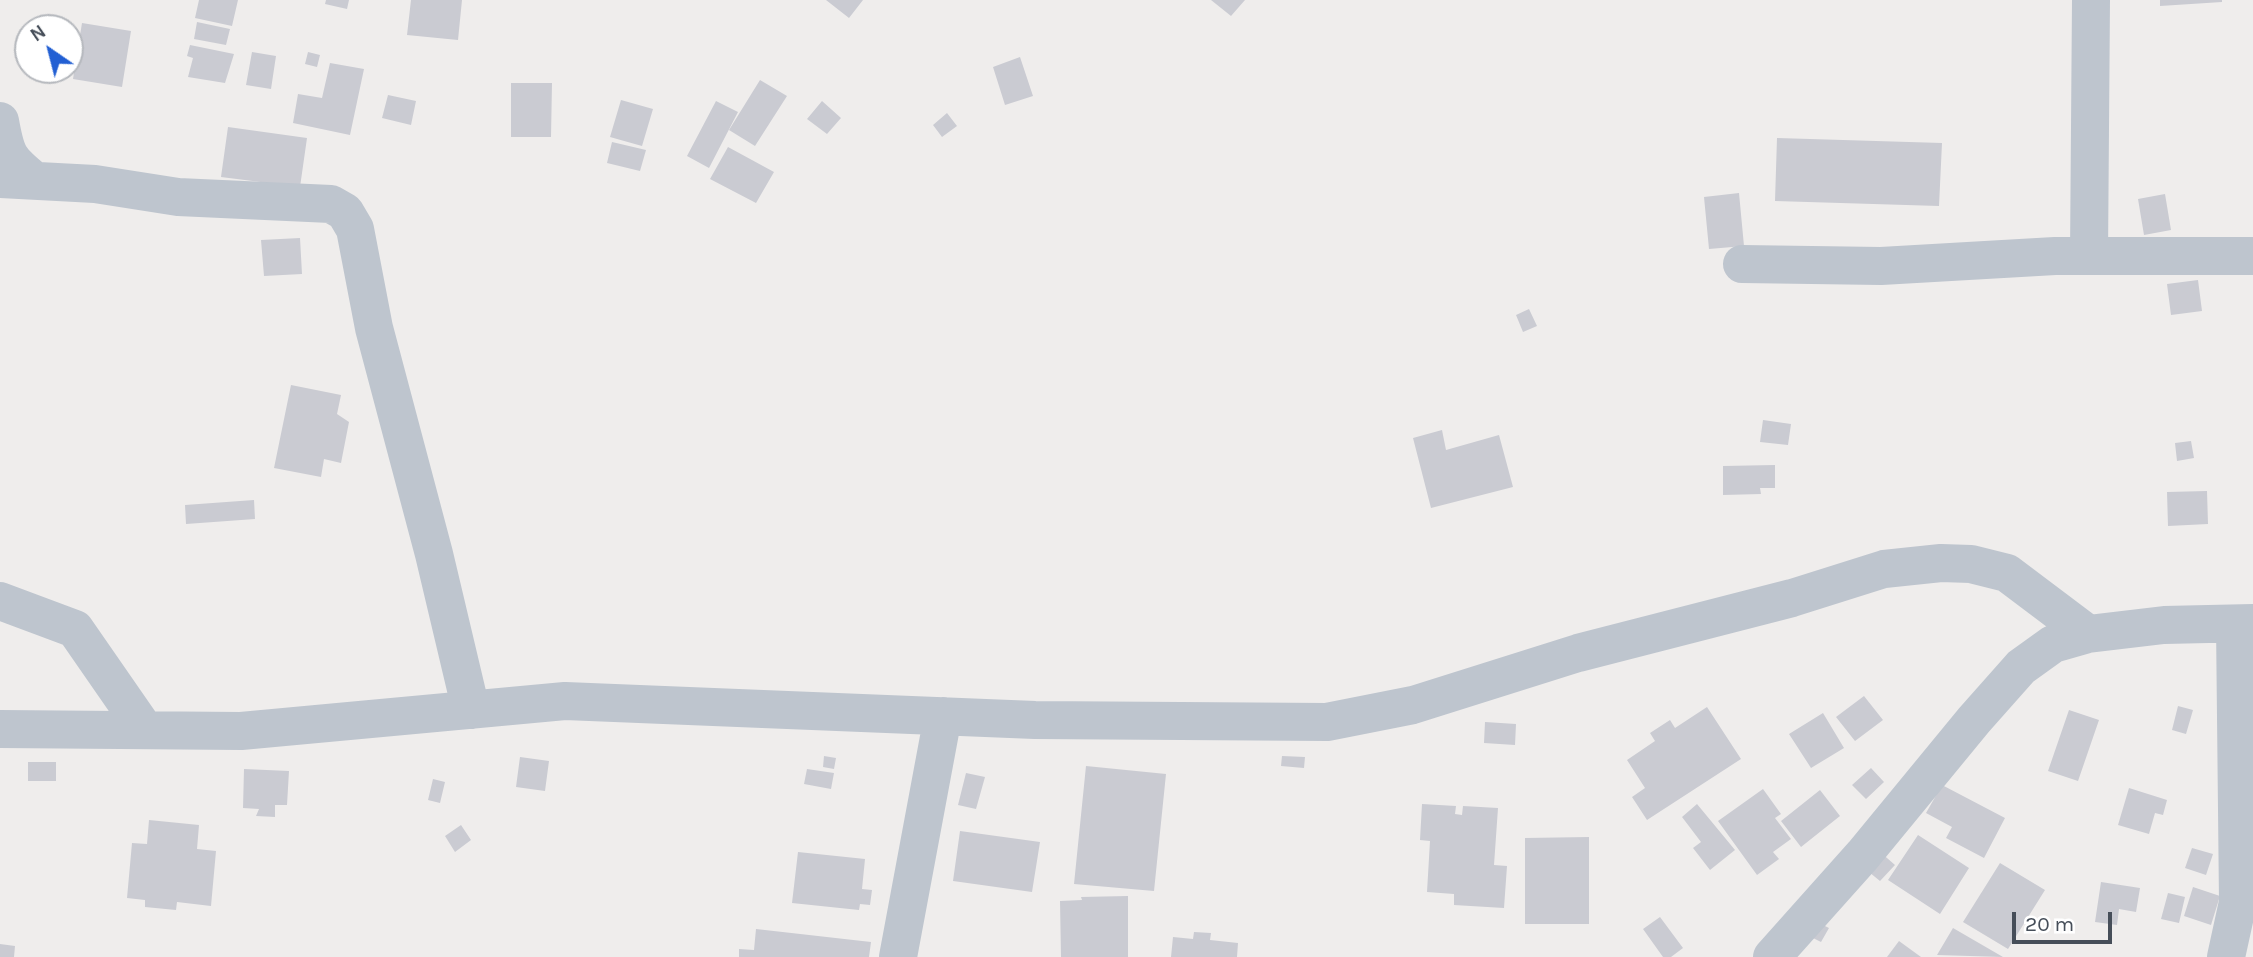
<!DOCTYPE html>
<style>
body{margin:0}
#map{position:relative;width:2253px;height:957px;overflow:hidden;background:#efedec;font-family:Karla,sans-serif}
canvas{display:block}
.north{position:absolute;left:14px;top:14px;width:70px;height:70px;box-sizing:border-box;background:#fff;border:2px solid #b5b8bd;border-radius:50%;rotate:325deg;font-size:19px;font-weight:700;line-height:28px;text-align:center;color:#464e59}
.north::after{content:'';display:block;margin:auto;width:24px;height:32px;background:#225fd3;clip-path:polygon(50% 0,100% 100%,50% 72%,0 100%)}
.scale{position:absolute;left:2012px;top:912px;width:100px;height:32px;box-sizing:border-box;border:4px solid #464e59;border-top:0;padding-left:9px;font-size:21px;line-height:24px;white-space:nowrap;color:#464e59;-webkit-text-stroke:5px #fff;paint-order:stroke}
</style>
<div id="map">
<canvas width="2253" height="957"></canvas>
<div class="north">N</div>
<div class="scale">20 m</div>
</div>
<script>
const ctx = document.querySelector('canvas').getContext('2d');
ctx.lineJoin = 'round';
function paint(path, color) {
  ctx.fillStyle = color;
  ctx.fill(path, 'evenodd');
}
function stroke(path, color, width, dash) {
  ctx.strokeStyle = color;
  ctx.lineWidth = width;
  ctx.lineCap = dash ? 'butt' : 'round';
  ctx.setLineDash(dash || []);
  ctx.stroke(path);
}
const building = new Path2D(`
 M199,0H238L232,26L195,18Z
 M326,0H349L347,9L325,4Z
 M411,0H462L458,40L407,35Z
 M826,0H863L849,18Z
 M1211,0H1245L1231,16Z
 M2160,0H2222V2L2160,6Z
 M197,22L230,29L226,45L194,39Z
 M82,23L131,31L122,87L73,79Z
 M190,45L234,54L225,83L188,77L193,58L187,56Z
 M252,52L276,56L271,89L246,85Z
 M308,52L320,55L317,67L305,64Z
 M1020,57L1033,96L1005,105L993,67Z
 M330,63L364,69L350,135L293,123L298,94L322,98Z
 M760,80L787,96L755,146L729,130Z
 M511,83H552L551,137H511Z
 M388,95L416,101L411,125L382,118Z
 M621,100L653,109L642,146L610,137Z
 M716,101L738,112L709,168L687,156Z
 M822,101L841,118L827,134L807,119Z
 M947,113L957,126L942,137L933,125Z
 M228,127L307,138L300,187L221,177Z
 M1777,138L1942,143L1939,206L1775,201Z
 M612,142L646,150L640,171L607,163Z
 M728,147L774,172L756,203L710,179Z
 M1739,193L1744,246L1709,249L1704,197Z
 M2165,194L2171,230L2144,235L2138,199Z
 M300,238L302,274L264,276L261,240Z
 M2198,280L2202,311L2171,315L2167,284Z
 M1529,309L1537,326L1523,332L1516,315Z
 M291,385L341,395L337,414L349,422L341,463L324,459L321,477L274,468Z
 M1763,420L1791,424L1788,445L1760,442Z
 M1442,430L1446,450L1499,435L1513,487L1431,508L1413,438Z
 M2191,441L2194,458L2177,461L2175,443Z
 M1775,465V488H1760L1761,494L1723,495V466Z
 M2207,491L2208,524L2168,526L2167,492Z
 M254,500L255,519L186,524L185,505Z
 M1864,696L1883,720L1855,741L1836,717Z
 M2178,706L2193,710L2186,734L2172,730Z
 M1707,707L1741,759L1647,820L1632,797L1645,788L1627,760L1655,741L1650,733L1670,720L1675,728Z
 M2069,710L2099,720L2078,781L2048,771Z
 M1823,713L1844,748L1811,768L1789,734Z
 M1485,722L1516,724L1515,745L1484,743Z
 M824,756L836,758L834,769L823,767Z
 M1282,756L1305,757L1304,768L1281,766Z
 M520,757L549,761L545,791L516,787Z
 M28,762H56V781H28Z
 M1086,766L1166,774L1154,891L1074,884Z
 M1871,768L1884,782L1866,799L1852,785Z
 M244,769L289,771L287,805H275V817L256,816L259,809L243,808Z
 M807,769L834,773L831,789L804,784Z
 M966,773L985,777L976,809L958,805Z
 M433,779L445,782L440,803L428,800Z
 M1942,785L2005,818L1984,858L1946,838L1952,827L1926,813Z
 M2129,788L2167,800L2163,815L2155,813L2149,834L2118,825Z
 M1763,789L1781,814L1775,818L1791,839L1773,852L1779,859L1757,875L1718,821Z
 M1820,790L1840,816L1801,847L1781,821Z
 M1422,804L1456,806L1455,814L1462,815L1463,806L1498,808L1494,865L1507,866L1504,908L1454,905V894L1427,892L1430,841L1420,840Z
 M1697,804L1735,850L1710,870L1693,848L1701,842L1682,817Z
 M149,820L199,825L197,849L216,851L211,906L177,902L176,910L145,907V900L127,898L132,843L147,844Z
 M461,825L471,840L455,852L445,836Z
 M960,831L1040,842L1032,892L953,881Z
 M1918,835L1969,868L1940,914L1888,880Z
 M1589,837V924H1525V838Z
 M2192,848L2213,854L2206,875L2185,868Z
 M1879,851L1895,865L1880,881L1864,868Z
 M798,852L865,859L862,889L872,890L870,905L860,904L859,910L792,903Z
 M2000,863L2045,890L2008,949L1963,922Z
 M2101,882L2140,888L2136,912L2119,909L2117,925L2095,922Z
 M2193,887L2220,896L2211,925L2184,916Z
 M2168,893L2185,897L2179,923L2161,919Z
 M1128,896V957H1061L1060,901L1082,900L1081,897Z
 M1660,917L1683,948L1671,957H1663L1643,929Z
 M1817,922L1829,928L1821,942L1809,936Z
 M1953,928L2003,957L1937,955Z
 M756,929L871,942L869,957H739V949L754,950Z
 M1194,932L1211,933L1210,940L1238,943L1237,957H1171L1173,937L1193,939Z
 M1899,941L1921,957H1887Z
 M0,944L15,946L14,957H0Z`);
const minor = new Path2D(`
 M0,121C6,155 8,159 34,180
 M0,179L95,184L178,197L331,204L345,212L355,229L374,328L434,554L471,710
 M2089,256L2091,0
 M1742,264L1881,266L2055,256H2253
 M0,601L75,629L145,730
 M0,729L241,731L565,701L1035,720L1327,722L1413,705L1578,653L1792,598L1884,569L1941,563L1971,564L2007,573L2088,634
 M898,957L943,716
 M1772,957L1863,855L1974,720L2021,667L2053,644L2088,634L2164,625L2253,623
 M2226,957L2238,902L2235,624`);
paint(building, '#cacbd2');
stroke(minor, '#bec5ce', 38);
</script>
